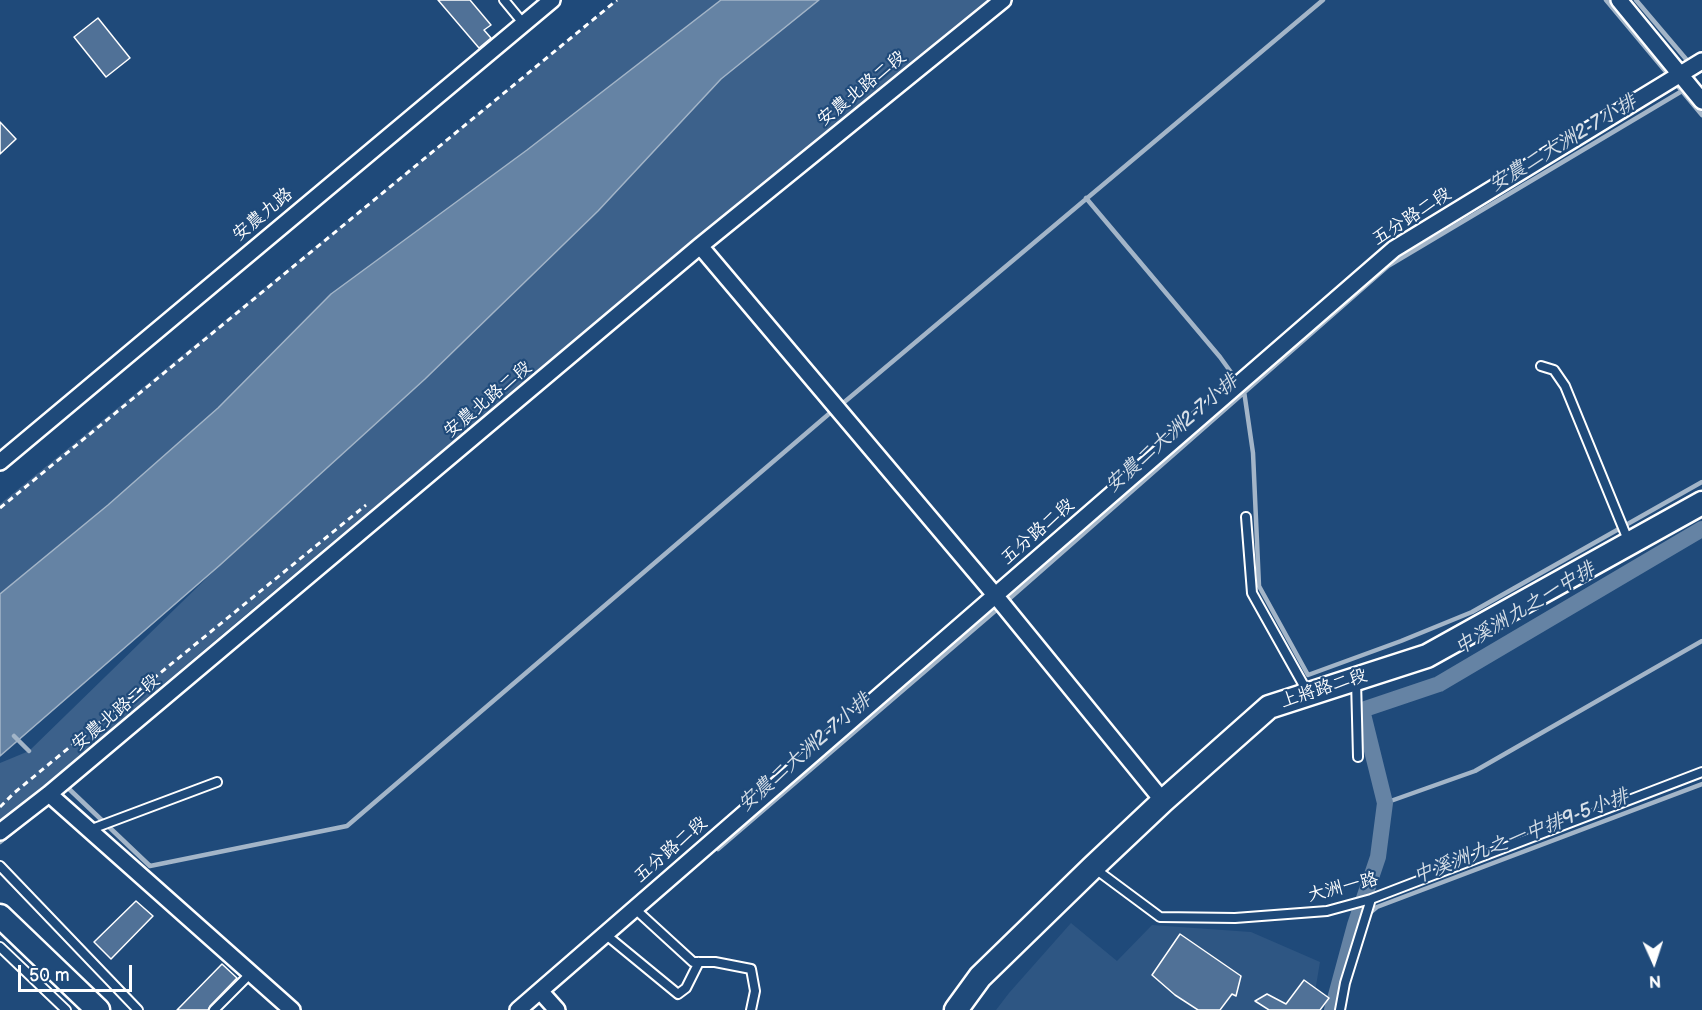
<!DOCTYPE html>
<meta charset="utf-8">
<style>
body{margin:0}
#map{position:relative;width:1702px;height:1010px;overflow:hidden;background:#1f4a7a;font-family:"Balsamiq Sans",sans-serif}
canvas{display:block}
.north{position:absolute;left:1624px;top:932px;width:60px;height:60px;-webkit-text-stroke:4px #1f4a7a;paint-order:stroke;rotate:177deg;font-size:16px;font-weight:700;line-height:24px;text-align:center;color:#fff}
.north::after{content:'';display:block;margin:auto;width:21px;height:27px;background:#fff;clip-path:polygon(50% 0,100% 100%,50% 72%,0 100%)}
.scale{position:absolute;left:18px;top:965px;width:114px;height:27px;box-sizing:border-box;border:3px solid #fff;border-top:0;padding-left:8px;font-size:18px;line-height:21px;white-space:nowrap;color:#fff;-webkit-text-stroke:4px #1f4a7a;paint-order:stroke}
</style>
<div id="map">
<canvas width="1702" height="1010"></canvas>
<div class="north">N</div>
<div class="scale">50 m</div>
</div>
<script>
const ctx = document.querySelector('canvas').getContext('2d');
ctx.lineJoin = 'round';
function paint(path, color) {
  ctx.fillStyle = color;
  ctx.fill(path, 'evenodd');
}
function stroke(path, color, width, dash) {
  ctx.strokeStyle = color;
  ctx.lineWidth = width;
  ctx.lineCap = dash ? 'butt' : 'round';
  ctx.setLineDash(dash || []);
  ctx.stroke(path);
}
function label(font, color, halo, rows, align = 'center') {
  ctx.font = font + ' "Balsamiq Sans","LXGW WenKai TC",sans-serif';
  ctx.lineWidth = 4.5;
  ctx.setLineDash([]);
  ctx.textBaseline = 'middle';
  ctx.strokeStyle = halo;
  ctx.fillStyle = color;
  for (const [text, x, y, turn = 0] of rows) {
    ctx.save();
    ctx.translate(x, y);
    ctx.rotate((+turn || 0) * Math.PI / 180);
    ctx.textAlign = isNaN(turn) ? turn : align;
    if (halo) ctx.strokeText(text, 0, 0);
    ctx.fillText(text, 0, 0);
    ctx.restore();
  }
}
const built = new Path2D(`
 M1071,923L1117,961L1152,925L1251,932L1320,962L1312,1010H996L1009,993Z`);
const green = new Path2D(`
 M617,0H721L527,150L331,294L218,408L108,505L0,594V504Z
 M819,0H992C659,271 326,543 0,824V763L29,751L220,565L425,379L598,211L721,78Z`);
const water = new Path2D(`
 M721,0H819L721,79L598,211L425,379L220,565L0,756V594L108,505L218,408L331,294L527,150Z`);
const stream = new Path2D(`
 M1606,0L1702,115
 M1636,0L1686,59
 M1086,198L1220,357L1238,382
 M1244,391L1253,453L1259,586L1308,675L1401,641L1472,612L1702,482
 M842,404L1323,0
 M14,736L29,751
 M68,788L150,866L347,826L830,413
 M1385,803L1475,771L1702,641
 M0,842L21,825
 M718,849L1009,599L1388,266L1682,91
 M1355,925L1377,907L1702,784`);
const canal = new Path2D(`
 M1332,1010L1355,925L1378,857L1385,803L1362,710L1439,684L1702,529`);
const building = new Path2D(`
 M438,0H470L491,25L484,30L491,38L479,48Z
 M98,18L130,58L106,77L74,37Z
 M0,122L16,139L0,154Z
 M136,901L153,916L111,959L94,942Z
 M1180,934L1241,976L1236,996L1232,994L1220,1010H1198L1175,995L1152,975Z
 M222,964L237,978L210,1006L208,1010H177Z
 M1304,980L1329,998L1320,1010H1269L1255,1001L1267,994L1286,1004Z`);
const path = new Path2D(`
 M0,508L617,0
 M0,807L14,793L83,736L366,505`);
const lane = new Path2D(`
 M504,0L523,23
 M1541,366L1554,370L1565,386L1628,540
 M1246,517L1252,593L1308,693
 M1356,680L1358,757
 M89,830L217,782
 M0,866L138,1010
 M1094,868L1160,917L1235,918L1327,911L1371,899L1702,772
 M634,908L693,962H715L751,969L755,991L751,1010
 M605,934L678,994L686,988L699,962
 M0,947L66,1010
 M214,1010L251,973
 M1340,1010L1345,983L1371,899`);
const street = new Path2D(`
 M1619,0L1702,101
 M700,246L995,595L1163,801
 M0,462L552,0
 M49,794L292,1010
 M0,832L49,794L700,246L1003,0
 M540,991L557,1010
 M518,1010L1394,249L1702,61`);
const secondary = new Path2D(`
 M0,916L98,1010
 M956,1010L980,977L1093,867L1163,801L1269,707L1427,656L1702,503`);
const streetNames = [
 ["安農北路二段",862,89,-39],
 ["安農九路",263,215,-40],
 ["五分路二段",1412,217,-33],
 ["安農北路二段",488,400,-40],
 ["五分路二段",1038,532,-41],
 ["上將路二段",1324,689,-18],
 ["安農北路二段",116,713,-40],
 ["五分路二段",671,850,-41],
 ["大洲一路",1343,888,-14]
];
const waterNames = [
 ["安農二大洲2-7小排",1563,144,-31],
 ["安農二大洲2-7小排",1172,434,-41],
 ["中溪洲九之一中排",1525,609,-31],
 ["安農二大洲2-7小排",805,753,-41],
 ["中溪洲九之一中排9-5小排",1521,837,-21]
];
paint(built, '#2e5683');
paint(green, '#3c618b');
paint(water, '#6583a4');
stroke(water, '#a3b5c8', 1.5);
stroke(stream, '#a3b5c8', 4.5);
stroke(canal, '#6583a4', 16);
paint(building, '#507197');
stroke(building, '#fff', 1.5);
stroke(lane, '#fff', 12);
stroke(street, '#fff', 20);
stroke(secondary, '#fff', 27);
stroke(path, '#fff', 3, [6, 4.5]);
stroke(lane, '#1f4a7a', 8);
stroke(street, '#1f4a7a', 15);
stroke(secondary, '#1f4a7a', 22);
label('18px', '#fff', '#1f4a7a', streetNames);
label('italic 20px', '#d8e0e8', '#1f4a7a', waterNames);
</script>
